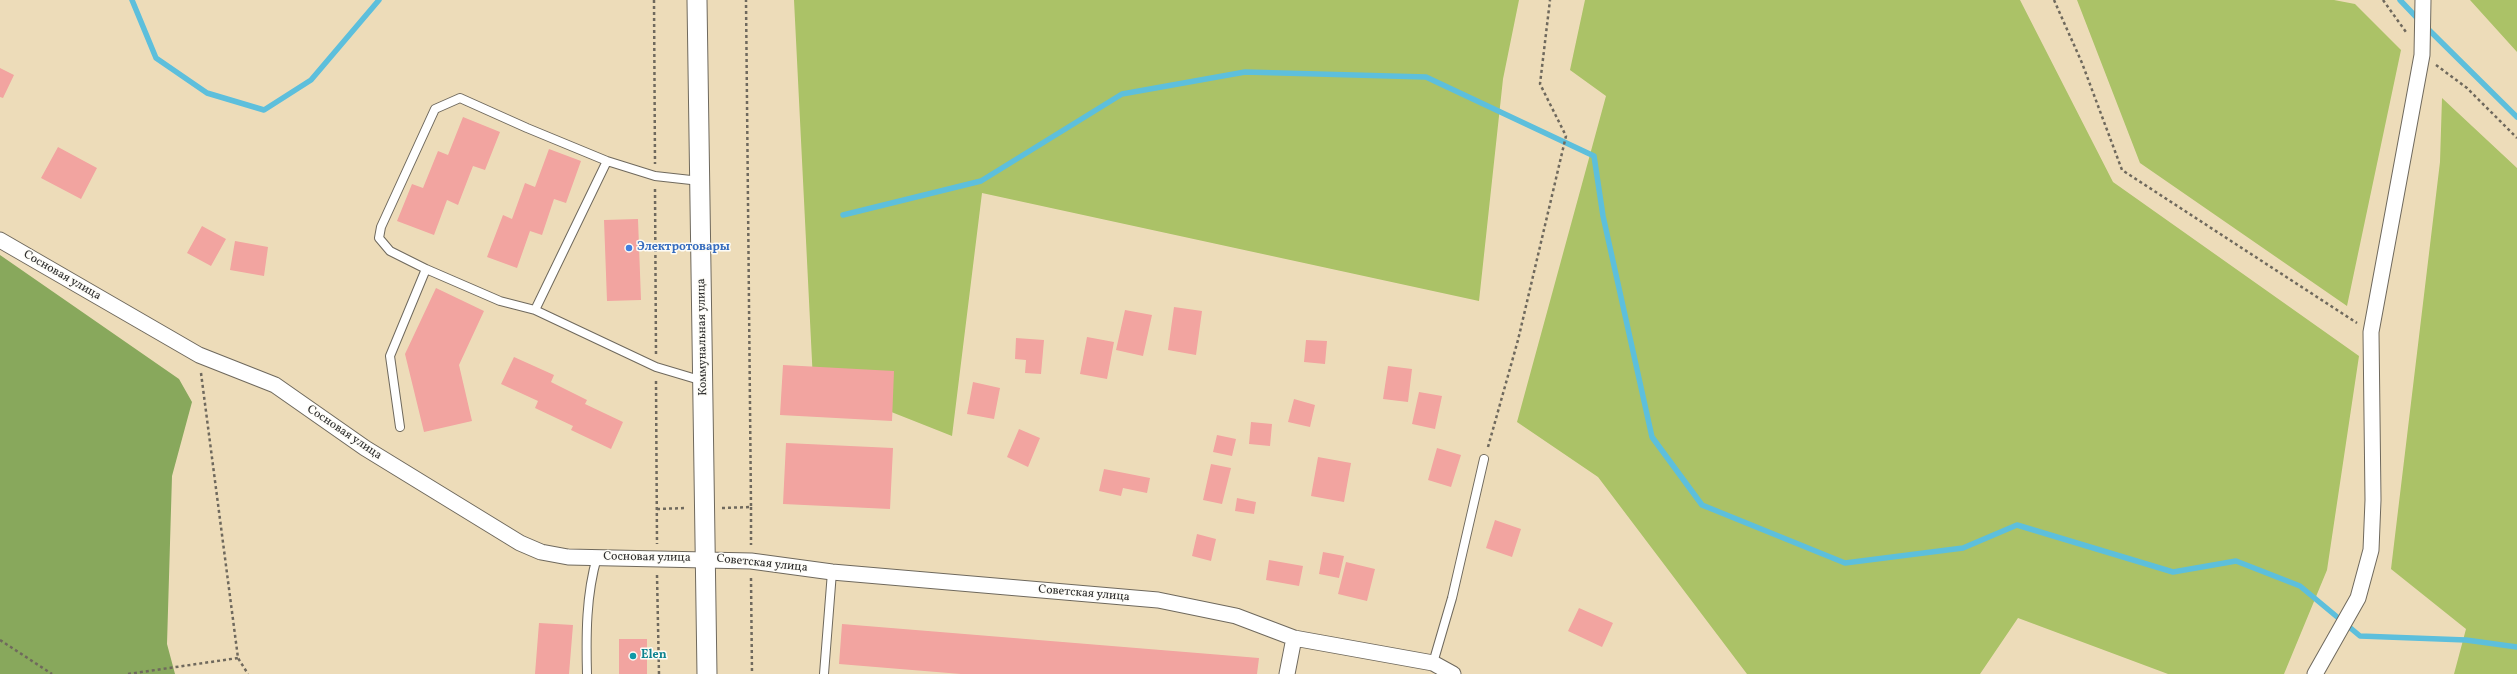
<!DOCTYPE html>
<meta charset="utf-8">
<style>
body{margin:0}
canvas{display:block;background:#eddcb9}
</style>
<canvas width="2517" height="674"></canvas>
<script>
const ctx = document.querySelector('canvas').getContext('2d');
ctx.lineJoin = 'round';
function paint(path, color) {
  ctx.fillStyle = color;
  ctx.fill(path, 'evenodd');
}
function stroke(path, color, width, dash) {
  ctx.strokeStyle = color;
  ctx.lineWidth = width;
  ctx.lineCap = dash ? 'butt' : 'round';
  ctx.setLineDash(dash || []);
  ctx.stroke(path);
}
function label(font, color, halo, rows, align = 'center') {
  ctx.font = font + ' Vollkorn,serif';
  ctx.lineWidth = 3;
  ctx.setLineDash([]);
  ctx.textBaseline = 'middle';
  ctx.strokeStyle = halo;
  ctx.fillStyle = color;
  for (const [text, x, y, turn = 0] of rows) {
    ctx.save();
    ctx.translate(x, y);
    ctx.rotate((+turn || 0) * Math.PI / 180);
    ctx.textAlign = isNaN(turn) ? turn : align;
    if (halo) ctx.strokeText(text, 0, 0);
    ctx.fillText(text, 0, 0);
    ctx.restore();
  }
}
const green = new Path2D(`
 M794,0H1519L1503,79L1479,301L982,193L952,436L813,381Z
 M1585,0H2020L2113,182L2359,356L2327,570L2284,674H2168L2018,618L1980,674H1747L1598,477L1517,422L1606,96L1570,70Z
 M2077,0H2334L2355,4L2401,50L2347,306L2140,163Z
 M2470,0H2517V52Z
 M2442,98L2517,168V674H2454L2466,629L2391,569L2440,162Z`);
const forest = new Path2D(`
 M0,255L179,379L192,402L172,476L167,644L175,674H0Z`);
const stream = new Path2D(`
 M132,0L156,58L207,93L264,110L311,80L379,0
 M2400,0L2419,20
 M2425,26L2517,117
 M843,215L981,181L1122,94L1245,72L1426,77L1594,156L1603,216L1652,437L1702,505L1845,563L1963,548L2017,525L2173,572L2236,561L2300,586L2360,636L2466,640L2517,647`);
const building = new Path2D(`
 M0,68L14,75L3,98L0,97Z
 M463,117L500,132L485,170L473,166L458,205L447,200L434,235L397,221L412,184L423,188L438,151L448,155Z
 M58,147L97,168L81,199L41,178Z
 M549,149L581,161L566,203L554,199L542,235L530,231L517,268L487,257L503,215L512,219L525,183L535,187Z
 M638,219L641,300L607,301L604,220Z
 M202,226L226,239L211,266L187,253Z
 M235,241L268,247L264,276L230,270Z
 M436,288L484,311L459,365L472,421L424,432L405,354Z
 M1174,307L1202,311L1196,355L1168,350Z
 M1125,310L1152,315L1143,356L1116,350Z
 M1087,337L1114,342L1107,379L1080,374Z
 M1016,338L1044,340L1041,374L1025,373L1026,360L1015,359Z
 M1306,340L1327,341L1325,364L1304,362Z
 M514,357L554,375L551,382L587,400L585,404L623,422L611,449L571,430L573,426L535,408L538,401L501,384Z
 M783,365L894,371L892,421L780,415Z
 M1388,366L1412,369L1408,402L1383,399Z
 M973,382L1000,388L994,419L967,414Z
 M1419,392L1442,396L1435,429L1412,424Z
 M1294,399L1315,405L1310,427L1288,422Z
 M1251,422L1272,424L1270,446L1249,444Z
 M1019,429L1040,438L1028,467L1007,457Z
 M1217,435L1236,439L1232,456L1213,452Z
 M786,443L893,448L890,509L783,504Z
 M1437,448L1461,455L1451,487L1428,480Z
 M1318,457L1351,463L1344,502L1311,496Z
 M1211,464L1231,468L1222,504L1203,500Z
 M1104,469L1150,478L1147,493L1123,488L1121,496L1099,491Z
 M1237,498L1256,502L1254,514L1235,511Z
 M1495,520L1521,529L1512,557L1486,548Z
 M1197,534L1216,539L1211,561L1192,556Z
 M1323,552L1344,556L1339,578L1319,574Z
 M1269,560L1303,566L1299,586L1266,580Z
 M1346,562L1375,569L1367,601L1338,594Z
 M1579,608L1613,623L1602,647L1568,631Z
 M539,623L573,625L569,674H535Z
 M842,624L1259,658L1257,674H961L839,664Z
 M619,639H647V674H619Z`);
const path = new Path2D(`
 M654,0L655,164
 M2054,0L2082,63L2122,170L2357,323
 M2383,0L2406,32
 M2436,65L2467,88L2517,138
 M655,189L656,354
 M201,373L238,658L248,674
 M656,381L657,544
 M1488,447L1518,340L1566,136L1540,84L1550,0
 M751,507V545
 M722,508L751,507L746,0
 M657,509L687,508
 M657,575L659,674
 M751,578L752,674
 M0,640L52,674
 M128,674L238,658`);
const service = new Path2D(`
 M426,269L390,251L379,238L381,227L435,109L460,98L527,128L607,161L655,176L700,181
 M535,310L607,161
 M400,427L390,356L426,269L500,301L535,310L656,367L703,381
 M1433,663L1452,598L1484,459
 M587,674C586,635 586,595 597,557
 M824,674L832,572`);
const minor = new Path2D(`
 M0,240L199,355L275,385L365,448L520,543L541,552L568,557L751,561L832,572L1158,600L1236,616L1294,638L1433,663L1453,674
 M1287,674L1294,638
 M2315,674L2358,598L2371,550L2373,500L2371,332L2422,55L2423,0`);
const tertiary = new Path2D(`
 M697,0L707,674`);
const markers = [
 [629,248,4,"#3f7fe0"],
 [633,656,4,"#0f9aa8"]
];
const shopNames = [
 ["Электротовары",637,248]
];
const streetNames = [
 ["Сосновая улица",62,276,30],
 ["Коммунальная улица",703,337,-91],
 ["Сосновая улица",344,433,34],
 ["Сосновая улица",647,558,1],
 ["Советская улица",762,564,6],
 ["Советская улица",1084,594,5]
];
const cultureNames = [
 ["Elen",641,656]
];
paint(green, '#abc267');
paint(forest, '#88a85c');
stroke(stream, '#5dbfdc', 5.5);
paint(building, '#f2a4a0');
stroke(service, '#6f695d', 10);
stroke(minor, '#6f695d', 17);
stroke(tertiary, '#6f695d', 21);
stroke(path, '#6f695d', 2.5, [3, 3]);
stroke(service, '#fff', 8);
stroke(minor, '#fff', 15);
stroke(tertiary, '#fff', 19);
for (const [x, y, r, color] of markers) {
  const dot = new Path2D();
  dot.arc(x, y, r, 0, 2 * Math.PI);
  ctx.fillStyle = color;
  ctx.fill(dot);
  stroke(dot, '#fdfcf7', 1.5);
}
label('bold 12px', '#366cbe', '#fdfcf7', shopNames, 'left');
label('12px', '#2b2b2b', '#fdfcf7', streetNames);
label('bold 12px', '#0d838f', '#fdfcf7', cultureNames, 'left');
</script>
